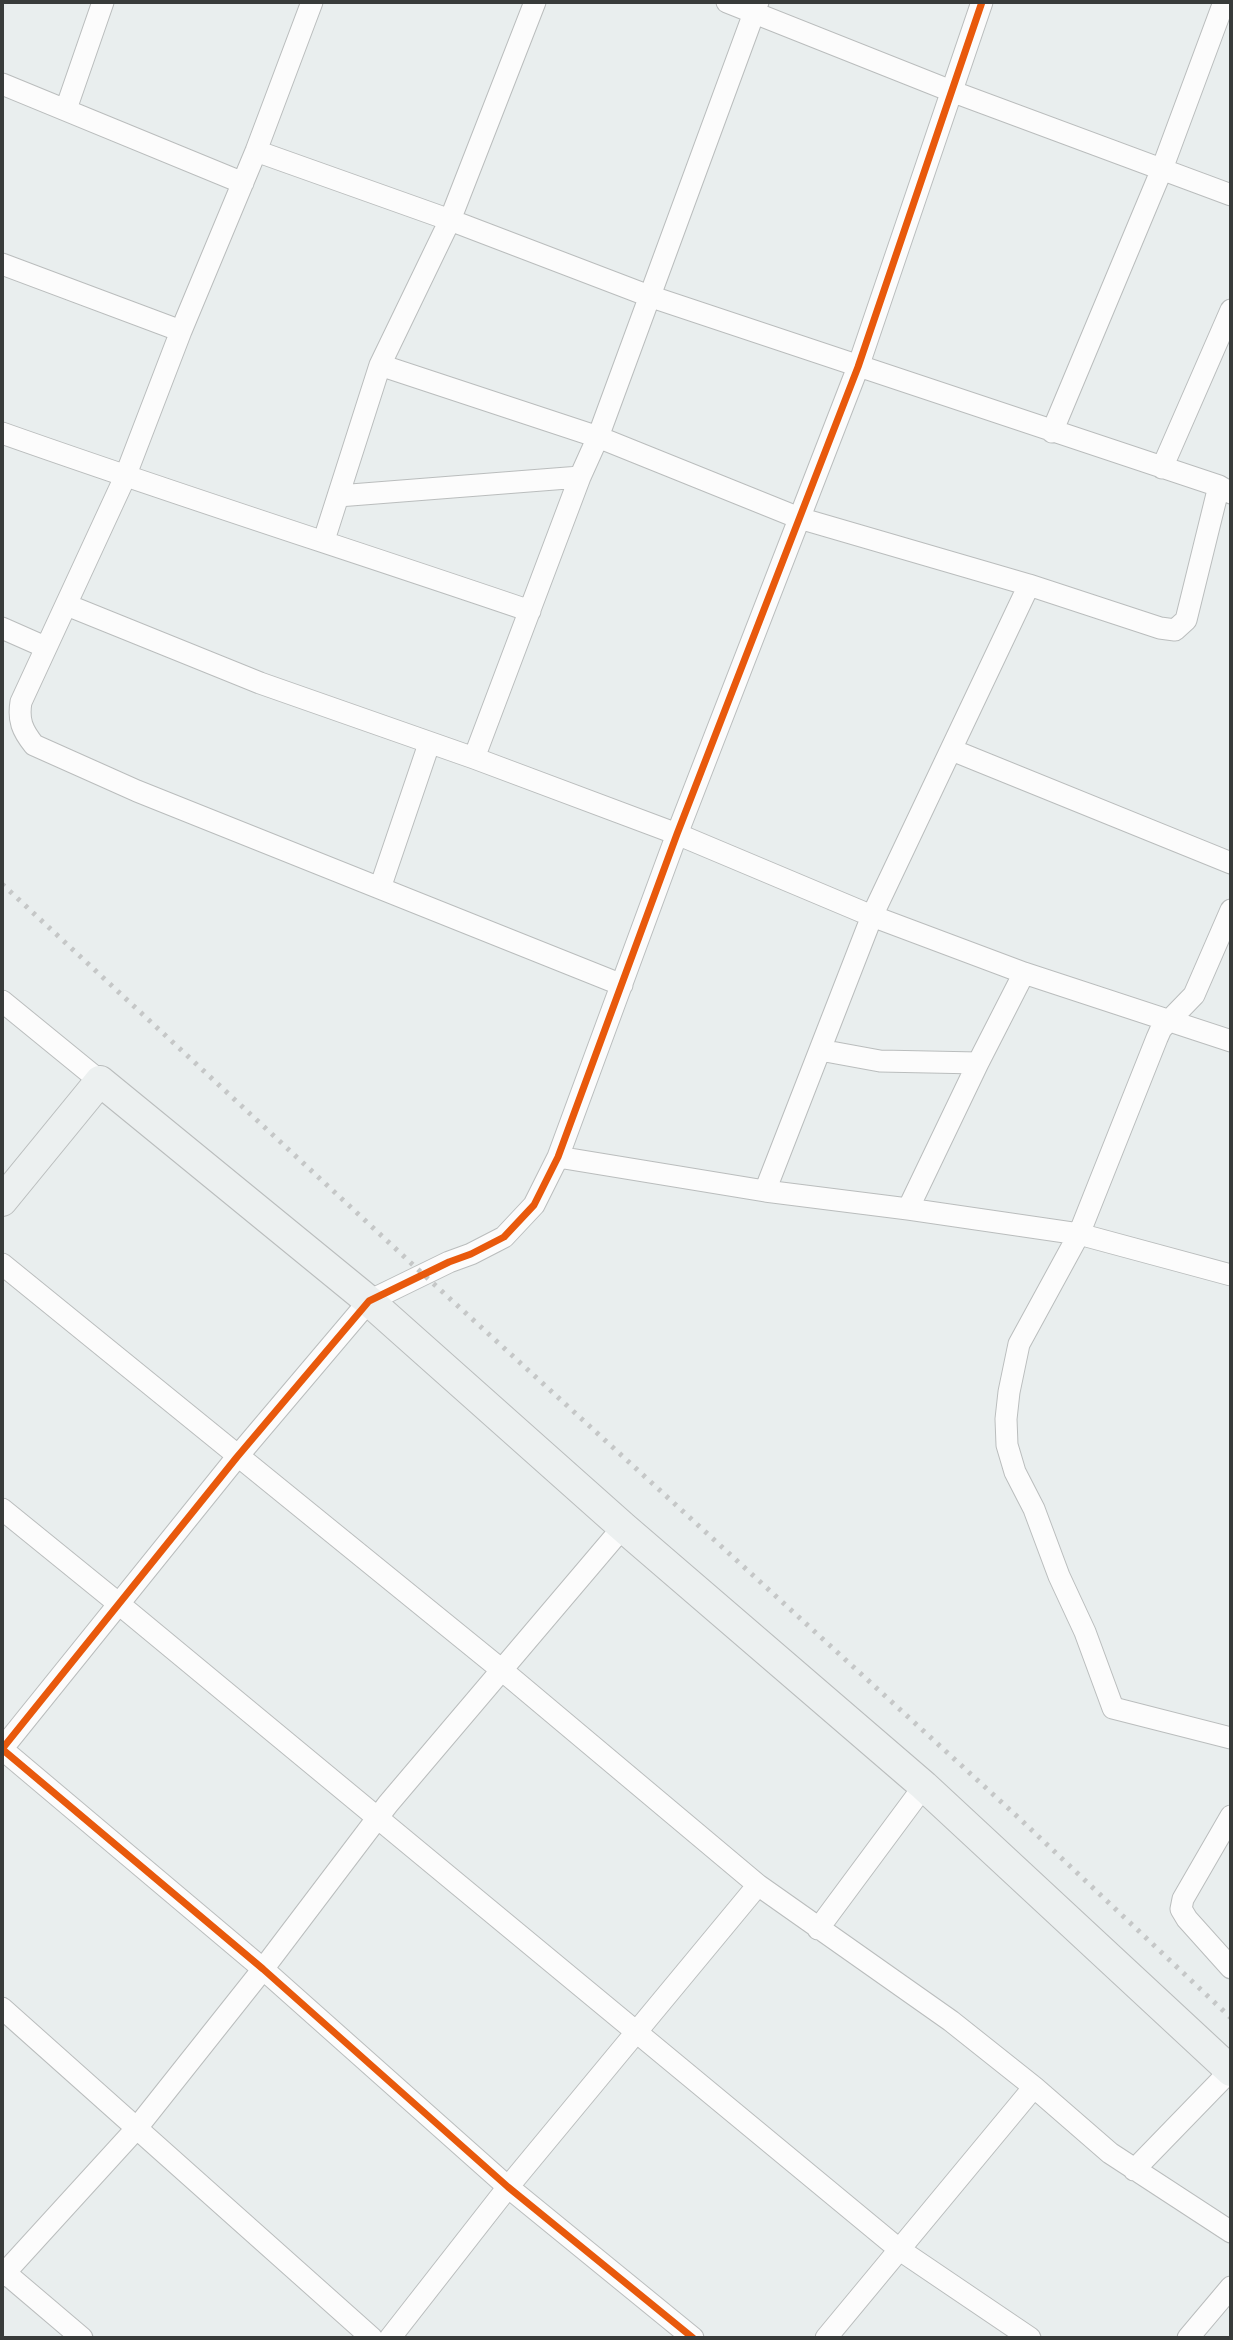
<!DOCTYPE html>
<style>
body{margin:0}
#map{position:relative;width:1233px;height:2340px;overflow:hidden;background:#e9eeee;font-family:Bitter,serif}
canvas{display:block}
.frame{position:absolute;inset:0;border:4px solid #383b3a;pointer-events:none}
</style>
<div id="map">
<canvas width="1233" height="2340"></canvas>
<div class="frame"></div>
</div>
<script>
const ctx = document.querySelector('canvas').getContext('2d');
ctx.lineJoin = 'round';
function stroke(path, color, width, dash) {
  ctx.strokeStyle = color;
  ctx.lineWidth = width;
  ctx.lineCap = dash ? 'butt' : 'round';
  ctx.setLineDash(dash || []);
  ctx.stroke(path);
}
const minor = new Path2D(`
 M312,2L256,151L181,331L125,477L21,702C18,720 22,730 34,745L137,791L622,985
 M727,2L951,91L1231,195
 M2,84L243,183
 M66,109L103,2
 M256,151L450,220L649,296L1219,486L1231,493
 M2,264L181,331
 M380,365L598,437L799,518L1029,585L1160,628L1175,630L1186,620L1219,486
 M1052,432L1162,169L1224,2
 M2,433C177,495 354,551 530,611
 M1162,468L1231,310
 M338,496L580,477
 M324,540L380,365L450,220L535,2
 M67,605L260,683L474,758L677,834L872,916L1024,973L1231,1041
 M2,628L45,647
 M952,750L1231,863
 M474,758L580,477L598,437L758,2
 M380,888L429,744
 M1231,910L1194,995L1161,1029L1157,1038L1079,1234L1019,1344L1009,1392L1006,1419L1007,1445L1015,1472L1034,1509L1059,1576L1085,1632L1113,1708L1231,1738
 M2,1001L100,1081
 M820,1050L880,1061L978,1063
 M558,1157L765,1191L908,1209L1079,1234L1231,1275
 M765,1191L872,916L1029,585
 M908,1209L978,1063L1024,973
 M2,1264L503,1671L758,1885L951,2021L1034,2087L1110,2153L1231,2232
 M2,1509L119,1604L900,2250L1030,2338
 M1231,1816L1183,1899L1181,1909L1187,1919L1231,1968
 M818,1929L924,1786
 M2,2008L372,2338
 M1134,2170L1231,2070
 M2,2270L82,2338
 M2,2276L136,2129L263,1969L388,1804L623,1527
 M390,2338L508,2187L758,1885
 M693,2338L508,2187L263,1969L2,1749L237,1457L369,1301L449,1262L471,1254L504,1237L534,1205L558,1157L677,834L858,367L982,2
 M826,2338L1034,2087
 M1188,2338L1231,2287`);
const secondary = new Path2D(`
 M2,1201L100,1081L369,1301L623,1527L924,1786L1231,2071`);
const rail = new Path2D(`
 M2,884L424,1275L1020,1819L1231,2018`);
const cycleway = new Path2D(`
 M693,2338L508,2187L263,1969L2,1749L237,1457L369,1301L449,1262L471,1254L504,1237L534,1205L558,1157L677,834L858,367L982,2`);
stroke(minor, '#babdbd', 23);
stroke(secondary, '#babdbd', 32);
stroke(minor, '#fcfcfc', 21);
stroke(secondary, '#ecf0f0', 30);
stroke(rail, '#c5c7c7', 5, [3.5, 7]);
stroke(cycleway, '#e8590c', 7);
</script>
